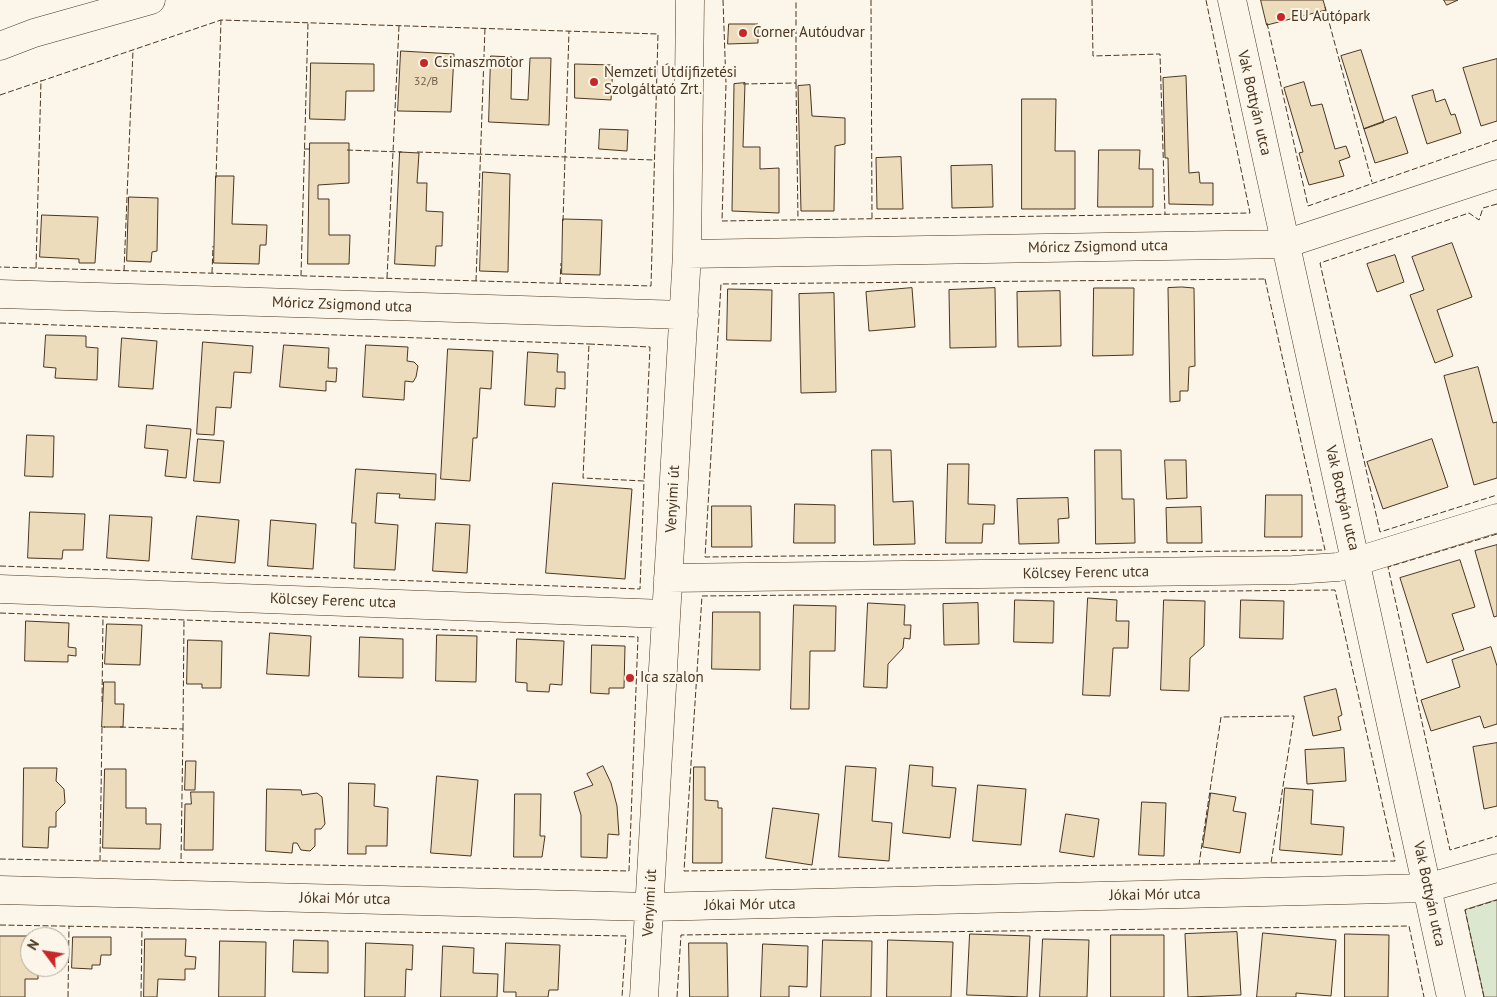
<!DOCTYPE html>
<meta charset="utf-8">
<style>
body{margin:0}
#map{position:relative;width:1497px;height:997px;overflow:hidden;background:#fbf6e9;font-family:"PT Sans",sans-serif}
canvas{display:block}
.north{position:absolute;left:20px;top:927px;width:50px;height:50px;box-sizing:border-box;background:#fbf6e9;border:1px solid #b4a999;border-radius:50%;rotate:301deg;font-size:14px;font-weight:700;line-height:20px;text-align:center;color:#4a3520}
.north::after{content:'';display:block;margin:auto;width:18px;height:22px;background:#c62828;clip-path:polygon(50% 0,100% 100%,50% 72%,0 100%)}
</style>
<div id="map">
<canvas width="1497" height="997"></canvas>
<div class="north">N</div>
</div>
<script>
const ctx = document.querySelector('canvas').getContext('2d');
ctx.lineJoin = 'round';
function paint(path, color) {
  ctx.fillStyle = color;
  ctx.fill(path, 'evenodd');
}
function stroke(path, color, width, dash) {
  ctx.strokeStyle = color;
  ctx.lineWidth = width;
  ctx.lineCap = dash ? 'butt' : 'round';
  ctx.setLineDash(dash || []);
  ctx.stroke(path);
}
function label(font, color, halo, rows, align = 'center') {
  ctx.font = font + ' "PT Sans",sans-serif';
  ctx.lineWidth = 4;
  ctx.setLineDash([]);
  ctx.textBaseline = 'middle';
  ctx.strokeStyle = halo;
  ctx.fillStyle = color;
  for (const [text, x, y, turn = 0] of rows) {
    ctx.save();
    ctx.translate(x, y);
    ctx.rotate((+turn || 0) * Math.PI / 180);
    ctx.textAlign = isNaN(turn) ? turn : align;
    if (halo) ctx.strokeText(text, 0, 0);
    ctx.fillText(text, 0, 0);
    ctx.restore();
  }
}
const green = new Path2D(`
 M1497,900V997H1484L1465,910Z`);
const building = new Path2D(`
 M1261,0H1323L1326,10L1267,25Z
 M1444,0H1458L1447,5Z
 M729,24H758V43L728,44Z
 M1361,50L1384,122L1364,129L1341,56Z
 M401,51L454,54L451,112L398,111Z
 M491,56L512,57L511,99L528,100L530,58H551L549,125L489,122Z
 M1497,59V121L1481,126L1463,68Z
 M311,63L374,64V91H346L345,120L310,119Z
 M575,64L613,65L611,100L575,98Z
 M1186,76L1189,173L1199,172L1200,183H1213V205L1169,204L1168,158H1165L1163,78Z
 M1304,82L1311,106L1322,104L1335,149L1346,146L1350,157L1339,161L1344,176L1309,185L1299,153L1303,152L1284,88Z
 M745,83L743,147H760V169L779,168V213L732,211L734,84Z
 M810,85L812,116L845,118V144L835,146L834,211H801L798,86Z
 M1433,90L1436,102L1445,99L1451,115L1455,114L1461,133L1427,144L1412,96Z
 M1022,99H1056L1055,151H1075V209H1022Z
 M1396,117L1408,153L1375,163L1364,129Z
 M600,129L628,130L627,151L599,149Z
 M310,143H349V183L318,185V199H329V235H350L349,264H308Z
 M1099,150H1140L1139,169H1153V207H1098Z
 M400,152L419,153L417,183H427L426,211L443,212L442,246H436L435,266L395,264Z
 M901,157L903,209H877L876,158Z
 M992,165L993,207L952,208L951,166Z
 M483,172L510,174L508,272L480,271Z
 M216,176H234L232,224L267,225L266,245H260L259,264L214,263Z
 M129,197L158,198L157,251L152,252L151,262L127,261Z
 M42,215L98,217L95,263H79V259L40,257Z
 M563,219L602,220L600,275L562,274Z
 M1452,243L1472,297L1437,310L1453,356L1435,363L1410,295L1424,290L1412,257Z
 M1395,255L1404,282L1377,292L1367,264Z
 M1182,287L1194,288L1195,366L1189,367L1188,391H1180V401L1170,402L1168,288Z
 M912,288L915,327L869,331L866,292Z
 M995,288L996,347L950,348L949,290Z
 M1094,288H1134L1133,355L1093,356Z
 M728,289L772,290L771,341L727,340Z
 M1060,291L1061,346L1018,347L1017,292Z
 M834,293L836,392L801,393L799,294Z
 M46,335L86,336V347L98,348L97,380L55,378L56,368L44,367Z
 M122,338L157,341L153,389L119,387Z
 M203,342L253,346L251,373L234,372L231,408L216,407L214,435L197,434Z
 M284,345L329,348L328,368H337L336,382L326,381V391L280,387Z
 M366,345L408,347L407,361L414,362L418,366L416,377L413,382L405,381L404,400L363,397Z
 M448,349L493,351L491,389L480,388L477,438H473L470,481L441,479Z
 M528,352L558,354L557,372H565V389L556,388L555,407L525,405Z
 M1478,367L1493,423L1497,422V478L1474,485L1444,376Z
 M147,425L191,429L186,478L165,476L168,450L145,448Z
 M27,435L54,436L53,477L25,476Z
 M198,439L224,441L220,483L194,481Z
 M1432,439L1448,487L1383,509L1367,462Z
 M872,450H891L893,502L913,501L915,544L874,545Z
 M1095,450H1121L1122,499H1134L1135,543L1096,544Z
 M1165,460H1186L1187,498L1167,499Z
 M948,464H969L968,504L995,505L994,524H983L982,543H946Z
 M356,469L436,474L435,500L399,498L400,494L377,493L375,523L398,525L395,570L354,568L356,523H352Z
 M553,483L632,489L625,579L546,573Z
 M1266,495H1302V537H1265Z
 M1068,498L1069,518L1058,519L1059,543L1019,544L1017,499Z
 M795,504L835,505V543H794Z
 M712,506H751L752,547H712Z
 M1201,507L1202,543H1167L1166,508Z
 M30,512L85,514L83,550H63L62,559L28,558Z
 M110,515L152,517L149,561L107,558Z
 M197,516L239,520L235,563L192,559Z
 M271,520L316,524L313,569L268,566Z
 M436,523L470,525L467,573L433,571Z
 M1497,545V616L1494,617L1475,551Z
 M1460,560L1475,607L1452,614L1464,650L1427,663L1400,578Z
 M1088,598L1117,600L1116,621H1129L1128,648H1113L1110,696L1083,695Z
 M1015,600L1054,601L1053,643L1014,642Z
 M1164,600L1205,601L1204,646L1190,658L1189,691L1161,690Z
 M1241,600L1284,601L1283,639L1240,638Z
 M868,603L905,605L904,625H911L910,639L904,638L903,648L888,664L887,688L864,687Z
 M978,603L979,644L944,645L943,604Z
 M794,605L836,606L835,651H810L809,709H791Z
 M713,612H760V670L712,669Z
 M26,621L69,623L68,647L76,648V656L68,655V662L25,661Z
 M107,624L142,625L140,665L105,664Z
 M270,633L311,636L309,676L267,674Z
 M437,635L477,636L476,682L436,681Z
 M360,637L403,639V678L359,677Z
 M517,639L564,641L562,685L550,684L549,692L527,691V683L516,682Z
 M188,640L222,641L221,688H202V684H187Z
 M592,645L625,646L624,688H609V694L591,693Z
 M1491,647L1497,666V724L1484,728L1480,716L1431,731L1421,700L1460,687L1452,660Z
 M104,682H115V704H124L123,727H102Z
 M1336,689L1342,715L1338,717L1341,730L1313,736L1304,697Z
 M1497,743V806L1484,809L1473,747Z
 M1344,748L1346,781L1307,784L1305,750Z
 M186,761H196L195,790H185Z
 M910,765L933,767L932,786L956,788L950,838L903,833Z
 M603,766L611,783L617,806L619,835L608,834L607,858L581,857V815L574,792L593,785L587,774Z
 M846,766L876,768L872,821L892,823L889,861L839,857Z
 M694,767H705V800L718,801V808H722V863H693Z
 M24,768H57L56,781L64,789L65,803L56,812V827H49L48,848L23,847Z
 M105,769H126V808H146V824H161L160,849L103,848Z
 M437,776L478,780L471,856L431,853Z
 M349,783L375,784L374,806L388,808L387,846H366V854H348Z
 M978,785L1026,789L1021,845L973,841Z
 M1285,788L1313,790L1311,824L1344,827L1342,855L1280,850Z
 M267,789L301,790L302,795L317,793L322,797L325,824L321,829H315V846L310,851L301,850L297,843H293L292,853L266,851Z
 M191,792H214L213,850H184L185,804H191Z
 M1211,793L1236,797L1233,811L1246,813L1240,853L1203,847Z
 M515,794H541L540,836H545L542,857H514Z
 M1142,802L1166,803L1164,856L1139,855Z
 M773,808L819,814L812,865L766,858Z
 M1066,814L1099,819L1094,857L1060,852Z
 M1237,932L1241,995L1188,997L1185,934Z
 M1263,933L1336,940L1331,996L1296,993V997H1257Z
 M970,934L1030,936L1027,997L967,995Z
 M1345,934L1389,935L1388,997H1345Z
 M1111,935H1164V997H1111Z
 M0,936H38L30,937V967H38V979H25V997H0Z
 M73,937H111V955H101L100,965H92V969L72,968Z
 M145,939H186L185,956L196,957L195,969H185V980L158,979L157,997H144Z
 M1043,939L1089,940L1087,997H1040Z
 M294,940L328,941V973L293,972Z
 M823,940L872,941L871,997H821Z
 M888,940L953,942L951,997H887Z
 M220,941L266,942L265,997H219Z
 M366,943L413,945L412,970L406,969L405,997H365Z
 M506,943L560,945L558,990H549L548,997H516V992H504Z
 M689,943H727L728,997H690Z
 M763,944L808,946L807,987L789,986V997H761Z
 M443,946L474,948L473,973L498,974L497,997H441Z`);
const minor = new Path2D(`
 M1232,0L1451,997
 M0,46L34,33L151,0
 M687,254L1285,244L1497,174
 M0,294L684,315
 M668,578L1293,570L1338,567L1497,518
 M0,589L665,614
 M0,890L650,907L1427,888L1497,868
 M644,997L687,254L690,0`);
const fence = new Path2D(`
 M723,0L726,84L722,221L1250,213L1206,0
 M871,0L872,218
 M1092,0L1093,56L1160,54L1165,214
 M1325,7L1372,182
 M1267,23L1308,206L1497,140
 M796,83L798,220
 M743,84L796,83V0
 M0,95L221,20L658,34L651,286L0,267
 M304,149H312
 M347,150L402,152
 M417,152L654,160
 M216,178L221,20
 M1497,204L1483,208L1479,220L1469,213L1320,263L1380,532L1497,495
 M563,221L569,31
 M36,268L41,80
 M124,271L133,50
 M212,273L213,246
 M301,276L308,23
 M387,278L399,26
 M1265,279L1325,550L705,557L721,284Z
 M476,281L485,28
 M560,283L561,263
 M0,323L589,344
 M589,344L650,347L644,481L583,478Z
 M1497,534L1388,567L1450,850L1497,836
 M0,566L640,589L644,481
 M0,613L638,637L629,871L0,859
 M102,702L103,616
 M120,727L183,729L181,862
 M183,729L184,619
 M100,861L102,727H105
 M1199,864L684,871L702,596L1335,590L1395,861L1199,864L1221,717L1294,716L1271,863
 M0,925L626,936L622,997
 M68,997L69,926
 M141,997L142,927
 M677,997L681,935L1409,926L1424,997
 M1484,997L1465,910L1497,900`);
const markers = [
 [1281,17,5,"#c62828"],
 [743,33,5,"#c62828"],
 [424,63,5,"#c62828"],
 [594,82,5,"#c62828"],
 [630,678,5,"#c62828"]
];
const numberNames = [
 ["32/B",426,82]
];
const poiNames = [
 ["EU Autópark",1291,17],
 ["Corner Autóudvar",753,33],
 ["Csimaszmotor",434,63],
 ["Nemzeti Útdíjfizetési",604,73],
 ["Szolgáltató Zrt.",604,90],
 ["Ica szalon",640,678]
];
const streetNames = [
 ["Vak Bottyán utca",1254,103,77],
 ["Móricz Zsigmond utca",1098,247,-1],
 ["Móricz Zsigmond utca",342,305,2],
 ["Vak Bottyán utca",1342,498,77],
 ["Venyimi út",673,499,-87],
 ["Kölcsey Ferenc utca",1086,573,-1],
 ["Kölcsey Ferenc utca",333,601,2],
 ["Vak Bottyán utca",1429,894,78],
 ["Jókai Mór utca",1155,895,-1],
 ["Jókai Mór utca",345,899,1],
 ["Venyimi út",650,903,-87],
 ["Jókai Mór utca",750,905,-1]
];
paint(green, '#dce7d0');
stroke(green, '#887966', 1);
paint(building, '#ecdcbc');
stroke(building, '#4a3520', 1);
stroke(minor, '#4a3520', 29);
stroke(minor, '#fbf6e9', 28);
stroke(fence, '#4a3520', 1, [6, 2.5]);
for (const [x, y, r, color] of markers) {
  const dot = new Path2D();
  dot.arc(x, y, r, 0, 2 * Math.PI);
  ctx.fillStyle = color;
  ctx.fill(dot);
  stroke(dot, '#fbf6e9', 2);
}
label('12px', '#725f47', null, numberNames);
label('15px', '#4a3520', '#fbf6e9', poiNames, 'left');
label('15px', '#4a3520', '#fbf6e9', streetNames);
</script>
